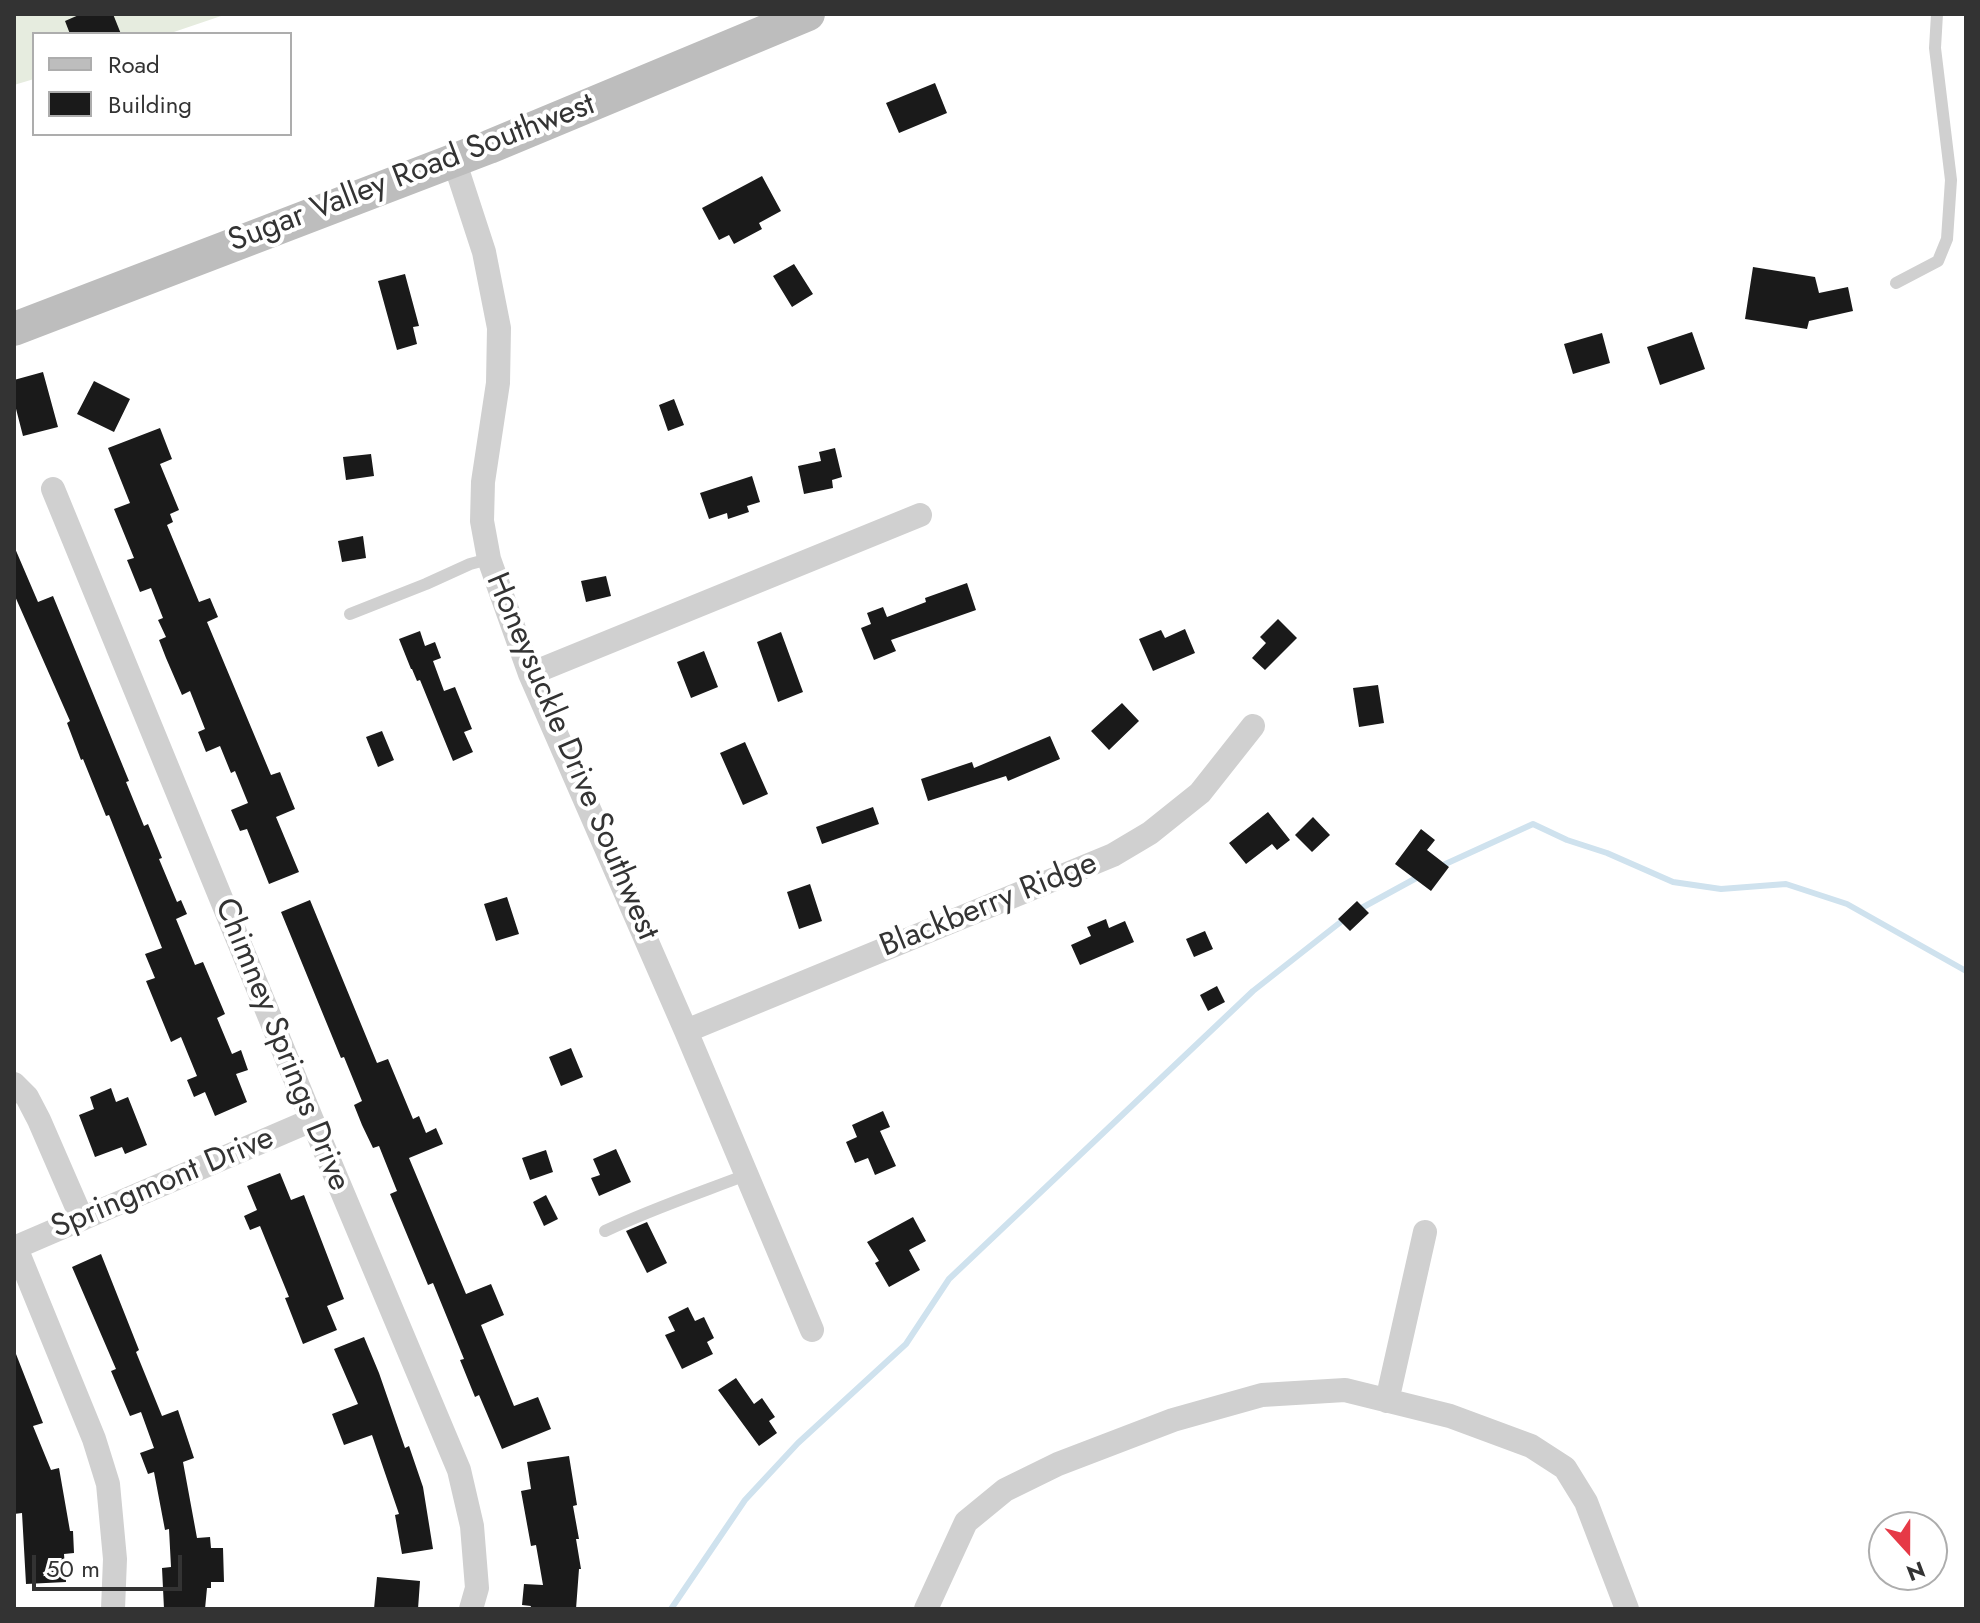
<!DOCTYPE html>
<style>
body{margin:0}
#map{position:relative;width:1980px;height:1623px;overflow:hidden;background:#fff;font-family:Jost,sans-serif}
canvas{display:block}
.frame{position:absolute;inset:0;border:16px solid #333;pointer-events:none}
.legend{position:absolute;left:32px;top:32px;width:260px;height:104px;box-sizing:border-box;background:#fff;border:2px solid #adadad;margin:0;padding:10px 14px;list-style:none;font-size:24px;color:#333}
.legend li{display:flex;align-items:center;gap:16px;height:40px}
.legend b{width:40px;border:2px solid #adadad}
.north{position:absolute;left:1868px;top:1511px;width:80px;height:80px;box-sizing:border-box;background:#fff;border:2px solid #adadad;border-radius:50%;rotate:159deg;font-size:22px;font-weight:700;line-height:32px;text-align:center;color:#333}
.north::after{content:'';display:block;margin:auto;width:28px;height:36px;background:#e63946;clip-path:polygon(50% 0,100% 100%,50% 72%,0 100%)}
.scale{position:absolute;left:32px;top:1555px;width:150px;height:36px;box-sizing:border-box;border:4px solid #333;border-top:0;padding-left:10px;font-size:24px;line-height:28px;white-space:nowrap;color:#333;-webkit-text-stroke:6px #fff;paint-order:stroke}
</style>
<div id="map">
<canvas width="1980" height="1623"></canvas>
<div class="frame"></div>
<ul class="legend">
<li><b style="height:10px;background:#bdbdbd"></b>Road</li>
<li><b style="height:22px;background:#1a1a1a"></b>Building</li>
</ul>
<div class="north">N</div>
<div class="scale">50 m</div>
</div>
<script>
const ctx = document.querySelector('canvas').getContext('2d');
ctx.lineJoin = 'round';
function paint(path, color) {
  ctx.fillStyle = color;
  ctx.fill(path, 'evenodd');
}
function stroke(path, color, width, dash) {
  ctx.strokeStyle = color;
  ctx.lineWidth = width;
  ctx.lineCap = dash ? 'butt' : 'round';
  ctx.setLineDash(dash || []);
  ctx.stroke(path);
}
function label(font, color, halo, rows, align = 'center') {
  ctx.font = font + ' Jost,sans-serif';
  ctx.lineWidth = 8;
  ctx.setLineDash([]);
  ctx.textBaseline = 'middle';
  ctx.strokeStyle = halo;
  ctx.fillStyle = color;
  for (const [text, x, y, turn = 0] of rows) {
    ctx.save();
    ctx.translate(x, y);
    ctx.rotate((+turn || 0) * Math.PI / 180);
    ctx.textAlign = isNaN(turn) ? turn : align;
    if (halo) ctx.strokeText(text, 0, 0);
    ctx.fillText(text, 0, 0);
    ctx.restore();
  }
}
const green = new Path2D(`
 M14,14H227L168,34H34V79L14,85Z`);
const stream = new Path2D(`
 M1441,866L1533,824L1567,840L1607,853L1673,882L1721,889L1786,884L1847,904L1966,971
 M1356,911L1420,876
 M671,1609L745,1500L798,1443L906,1344L949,1279L1253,991L1347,917`);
const building = new Path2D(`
 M81,14H113L121,34H70L65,21Z
 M935,83L947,113L899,133L886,103Z
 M762,176L781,211L759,223L762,229L734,244L729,235L719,240L702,208Z
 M794,264L813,294L792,307L773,276Z
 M1753,267L1815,277L1819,293L1848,287L1853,311L1809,321L1807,329L1745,319Z
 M405,274L419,326L413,327L417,344L397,350L378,281Z
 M1692,332L1705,369L1660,385L1647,347Z
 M1602,333L1610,363L1573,374L1564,344Z
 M43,372L58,427L23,436L14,401V380Z
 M94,381L130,399L114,432L77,414Z
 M674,399L684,425L668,431L659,405Z
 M160,428L172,459L160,464L179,510L170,514L173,522L167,525L199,602L210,598L218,617L207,622L271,775L280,772L295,809L276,817L299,872L269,884L247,829L240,831L231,810L248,803L235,771L231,773L220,746L206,752L198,732L205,729L190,691L182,695L166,658L159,640L166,637L158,620L163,618L151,588L140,592L127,560L134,558L114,509L130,503L108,448Z
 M835,448L842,477L832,480L833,488L804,494L798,466L821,461L819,452Z
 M371,454L374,476L346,480L343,457Z
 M752,476L760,502L747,506L749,512L728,519L727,513L709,519L700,493Z
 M363,536L366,558L342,562L338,541Z
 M14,546L38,602L53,596L129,781L126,782L144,826L148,824L162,858L159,859L177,902L181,900L187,914L176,919L195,965L203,962L225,1014L217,1018L232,1054L241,1050L248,1070L236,1074L247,1102L215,1116L205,1092L194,1097L187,1080L197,1076L181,1037L171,1042L146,981L155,978L145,954L162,948L109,815L106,816L83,759L81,760L67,723L70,721L14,594Z
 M606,576L611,596L586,602L581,581Z
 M967,583L976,610L891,640L896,651L874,660L861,628L871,624L867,613L883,607L887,617L926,602L925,598Z
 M1278,619L1297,638L1265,670L1252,658L1266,643L1260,637Z
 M1185,629L1195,653L1153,671L1139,639L1161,630L1165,638Z
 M420,631L425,646L435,642L441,658L433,661L444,691L455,687L472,729L464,732L473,752L453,761L420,680L417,681L412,669H411L399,639Z
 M781,632L803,692L778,702L757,642Z
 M704,651L718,687L691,698L677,662Z
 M1378,685L1384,723L1359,727L1353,688Z
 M1122,703L1139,721L1109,750L1091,731Z
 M382,731L394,760L378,767L366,737Z
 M1050,736L1060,759L1008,781L1006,776L928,801L921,779L972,762L974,768Z
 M745,742L768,794L743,805L720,753Z
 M873,807L879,824L822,844L816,827Z
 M1268,812L1290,840L1277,850L1272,844L1246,864L1229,843Z
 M1313,817L1330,835L1312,852L1295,835Z
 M1421,829L1435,840L1427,850L1449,867L1431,891L1395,864Z
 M810,884L822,921L799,929L787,892Z
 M507,897L519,934L496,941L484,904Z
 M310,900L377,1063L388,1059L413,1119L419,1116L426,1133L436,1128L443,1144L409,1158L466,1294L491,1284L504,1315L481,1325L514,1406L538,1397L551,1429L502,1449L479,1395L475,1397L460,1360L464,1359L433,1283L428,1285L390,1194L397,1191L379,1146L373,1148L362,1125L354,1105L362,1101L344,1057L341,1058L281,912Z
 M1357,901L1369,913L1350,931L1338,919Z
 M1106,919L1109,928L1125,921L1134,942L1080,965L1071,945L1091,936L1087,927Z
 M1205,931L1213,949L1194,957L1186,939Z
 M1217,986L1225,1002L1208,1011L1200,995Z
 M571,1048L583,1077L561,1086L549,1057Z
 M111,1088L116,1102L128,1097L147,1145L125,1154L122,1147L95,1157L79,1115L94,1109L90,1097Z
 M883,1111L890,1127L880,1131L896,1166L875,1175L868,1158L855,1163L846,1142L857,1137L852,1125Z
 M616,1149L631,1182L599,1196L591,1178L600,1175L593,1159Z
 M546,1150L553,1172L530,1180L522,1158Z
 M280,1173L291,1200L304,1195L344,1299L327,1306L337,1330L303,1344L285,1298L289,1297L260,1226L250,1230L244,1216L257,1210L247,1186Z
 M546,1195L558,1219L544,1226L533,1202Z
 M913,1217L926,1241L909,1250L920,1270L889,1287L875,1263L879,1261L867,1242Z
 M647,1222L667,1263L647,1273L626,1231Z
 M101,1254L139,1350L136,1352L162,1416L178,1410L194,1458L183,1462L197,1538L210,1537L211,1548H223L224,1582H211V1588H207L205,1609H164L162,1568L171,1567L169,1529L165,1530L154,1472L148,1474L140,1453L154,1448L141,1412L130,1416L111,1371L116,1369L72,1267Z
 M688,1307L695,1321L704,1317L714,1338L707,1342L713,1354L682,1369L665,1335L675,1331L668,1317Z
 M364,1337L379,1373L405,1448L409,1446L423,1487L433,1549L402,1554L395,1515L399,1514L372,1435L344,1445L332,1414L358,1404L334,1349Z
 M14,1354H16L43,1423L33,1426L51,1470L59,1468L70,1531H73L74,1553L64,1554L66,1582L26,1584L22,1513L14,1514Z
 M736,1378L754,1404L762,1398L775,1417L769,1421L777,1433L759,1446L718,1390Z
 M569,1456L577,1505L573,1506L579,1539H576L581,1569H579L576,1609H530L531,1606L522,1605L524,1584L543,1585L536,1545L531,1546L521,1491L531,1489L527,1462Z
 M377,1577L420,1581L418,1609H374Z`);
const lane = new Path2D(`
 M1896,283L1938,261L1947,239L1951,180L1935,48L1937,14
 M350,614L426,584L470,564L489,559
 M605,1231C651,1209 699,1193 746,1175`);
const street = new Path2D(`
 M454,160L484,252L499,328L498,383L483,482L482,521L489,559L530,674L686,1031L812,1330
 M53,489L312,1120L459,1470L472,1526L477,1588L471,1609
 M530,674L920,515
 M686,1031L1113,855L1150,833L1200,793L1253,726
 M14,1084L27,1097L39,1120L82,1219
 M14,1248L312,1120
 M16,1248L94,1439L108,1484L115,1559L113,1609
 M1387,1401L1425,1232
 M926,1609L966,1522L1005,1490L1058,1464L1173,1420L1262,1395L1345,1390L1450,1416L1531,1446L1565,1468L1586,1502L1627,1609`);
const secondary = new Path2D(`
 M14,329L489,147L808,14`);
const streetNames = [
 ["Sugar Valley Road Southwest",412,174,-21],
 ["Honeysuckle Drive Southwest",571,757,67],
 ["Blackberry Ridge",989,906,-22],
 ["Chimney Springs Drive",281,1045,68],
 ["Springmont Drive",163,1184,-23]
];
paint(green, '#e6ecdf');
stroke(stream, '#cfe2ee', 6);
paint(building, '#1a1a1a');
stroke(lane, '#d0d0d0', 12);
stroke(street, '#d0d0d0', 24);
stroke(secondary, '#bdbdbd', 34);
label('32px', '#333', '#fff', streetNames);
</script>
